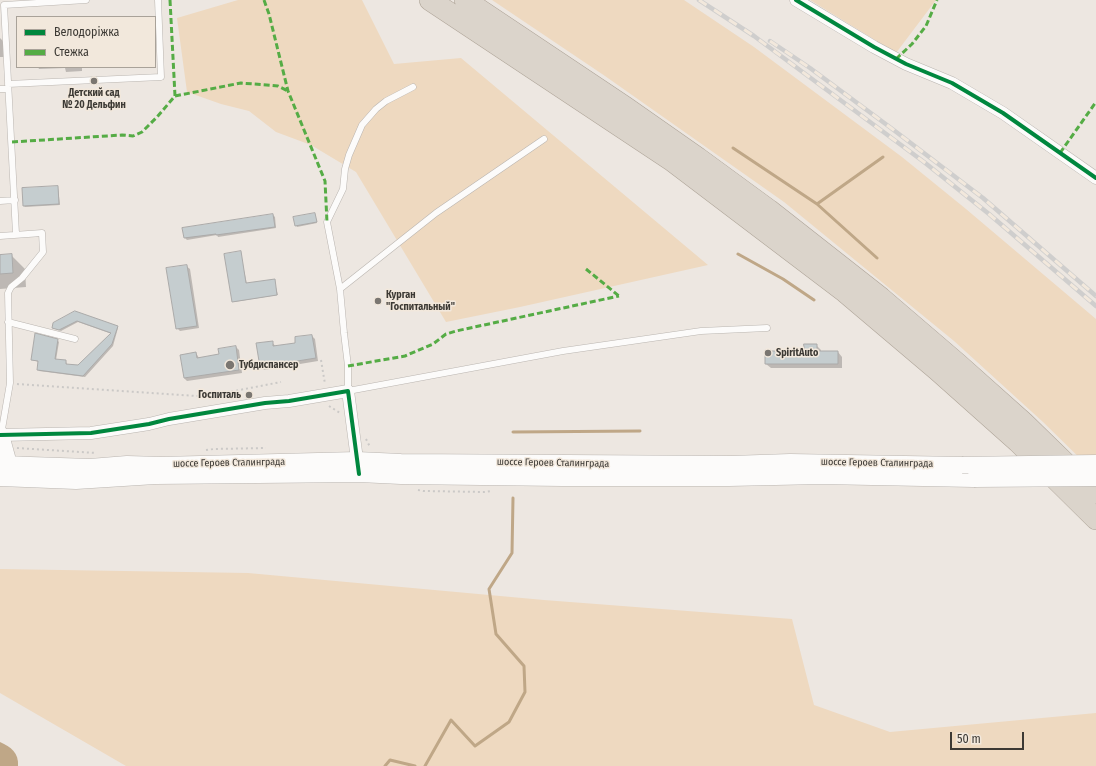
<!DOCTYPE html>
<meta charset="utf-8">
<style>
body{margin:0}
#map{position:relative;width:1096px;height:766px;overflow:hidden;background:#ede7e1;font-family:"Fira Sans Condensed",sans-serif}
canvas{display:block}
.legend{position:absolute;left:16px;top:16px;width:140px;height:52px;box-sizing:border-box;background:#f2e8dc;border:1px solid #a9a299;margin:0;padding:5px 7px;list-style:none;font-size:12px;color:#3c3934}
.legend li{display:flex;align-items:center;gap:8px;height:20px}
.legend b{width:20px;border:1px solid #a9a299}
.scale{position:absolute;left:950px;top:732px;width:74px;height:18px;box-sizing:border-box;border:2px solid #3c3934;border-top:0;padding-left:5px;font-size:12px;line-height:14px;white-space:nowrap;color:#3c3934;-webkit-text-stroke:3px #f2e8dc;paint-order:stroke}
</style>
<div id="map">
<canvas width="1096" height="766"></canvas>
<ul class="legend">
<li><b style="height:5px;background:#00873e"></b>Велодоріжка</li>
<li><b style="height:5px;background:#55ac45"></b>Стежка</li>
</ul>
<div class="scale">50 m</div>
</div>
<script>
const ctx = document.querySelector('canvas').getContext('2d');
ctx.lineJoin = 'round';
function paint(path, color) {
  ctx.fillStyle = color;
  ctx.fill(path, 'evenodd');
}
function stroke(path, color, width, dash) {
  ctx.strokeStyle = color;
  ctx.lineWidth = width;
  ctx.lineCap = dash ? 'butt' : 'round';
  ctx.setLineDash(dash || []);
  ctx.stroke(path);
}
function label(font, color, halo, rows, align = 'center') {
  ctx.font = font + ' "Fira Sans Condensed",sans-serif';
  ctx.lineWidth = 3;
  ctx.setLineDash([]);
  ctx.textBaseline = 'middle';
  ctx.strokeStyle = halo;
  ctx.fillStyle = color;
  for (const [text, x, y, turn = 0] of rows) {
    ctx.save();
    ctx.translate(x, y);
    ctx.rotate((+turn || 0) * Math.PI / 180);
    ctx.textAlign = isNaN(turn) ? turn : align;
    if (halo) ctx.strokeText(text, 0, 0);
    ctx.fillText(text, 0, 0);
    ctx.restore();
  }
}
const green = new Path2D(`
 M238,0H362L394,64L461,58L708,265L520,307L446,322L356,172L311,145L276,132L249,111L221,104L187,92L177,18Z
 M492,0H684L754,47L902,157L966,209L1096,319V474L1043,422L954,341L784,202L605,76Z
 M810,0H936L896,53Z
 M0,569L248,573L544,600L792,619L814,705L890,732L1096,713V766H126L0,693Z`);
const water = new Path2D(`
 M0,742C11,747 19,753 18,766H0Z`);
const shadow = new Path2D(`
 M0,38L3,41L5,57H0Z
 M38,67H82V71L66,72L65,68L39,69Z
 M57,187L58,188L60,205L25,207L24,206Z
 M315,214L317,223L297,227L296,225Z
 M273,215L275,217L276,228L218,237L217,235L187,240L185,238L183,228Z
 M240,252L247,284L274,280L278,295L234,302L233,301Z
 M11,255L25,269L26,287L0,289V256Z
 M186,266L190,269L199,328L180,331L177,328Z
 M75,312L117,327L118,328L113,346L85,377L39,371L38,369L39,362L32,360L57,340L59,342L56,360L66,361L67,365L79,366L112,334L78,322L61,331L53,328Z
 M312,336L315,339L318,361L264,370L261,367L272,342L276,347L297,344Z
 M816,345L821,350V352H838L842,357V368H771L766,364L805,352Z
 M236,347L239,350L242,373L187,381L184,378L196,353L199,358L220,355Z`);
const stream = new Path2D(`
 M733,148L817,204L877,258
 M817,204L883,157
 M738,254L783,279L814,300
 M513,432L640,431
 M385,766L390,760L415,766
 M425,766L451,720L475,746L509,722L525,692L524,666L496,634L489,589L512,553L513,498`);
const building = new Path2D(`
 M58,186L59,204L23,206L22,188Z
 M315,213L317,222L295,226L293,217Z
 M273,214L275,227L216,235V234L184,238L182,228Z
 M241,251L246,283L275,279L277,295L232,302L224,254Z
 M12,254L13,273L0,274V255Z
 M187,265L197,326L176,329L166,268Z
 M75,311L118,326L112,344L83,376L37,370L38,361L31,360L35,333L58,339L55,359L66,360V364L78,365L111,333L77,321L59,330L52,328L53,323Z
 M312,335L316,358L260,367L256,343L273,341V346L295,343V337Z
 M804,344H817V351H838V364H765V351H804Z
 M236,346L239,370L184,378L180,355L196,352L197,358L219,354L218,349Z`);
const path = new Path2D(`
 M321,360L325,384
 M17,384L196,396L219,394L281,382
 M329,406L340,413
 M366,439L370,447
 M17,448L96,453
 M206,450L214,449L266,448
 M418,490L423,491L484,492L491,491`);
const lane = new Path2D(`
 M8,84L161,77L158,0
 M413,87L386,101L376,109L362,125L349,155L345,169L343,189L327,222L340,289L344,333L348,366V391L563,351L701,331L767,328
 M0,89H8
 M0,201L15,200
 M16,234L4,5L86,0
 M0,236L42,233L43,252L22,278L11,287L8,293L10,383L1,435
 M340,289L436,213L544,139
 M8,322L75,339`);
const street = new Path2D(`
 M796,0L874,47L906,64L952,83L1003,113L1096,178
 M1,435L91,433L149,424L169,419L265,403L289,401L348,391L358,467`);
const secondary = new Path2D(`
 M0,435H1L12,475
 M0,464L90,467L127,464L161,465L357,460L401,462L731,464L790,462L962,465
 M0,478L76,481L155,476L359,474L401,476L562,478H729L821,476L974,479`);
const highway = new Path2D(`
 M430,0L671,160L845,292L936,369L1018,442L1096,519
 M465,0L625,107L698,158L769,210L881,298L958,364L1023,422L1096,493`);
const rail = new Path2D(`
 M699,0L754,36L924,162L989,214L1096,306
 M770,41L810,68L891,128L983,198L1096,296`);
const secondaryBridge = new Path2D(`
 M962,465L1096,463
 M974,479L1096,478`);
const quiet = new Path2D(`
 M170,0L175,96
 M264,0L269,14L288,91L325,181L327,222
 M896,59L912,44L926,26L937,0
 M12,142L122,135L133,136L142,132L157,117L175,96L241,83L278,86L288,91
 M1060,153L1096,102
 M586,269L619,296
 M348,366L405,356L433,344L446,334L456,331L619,296`);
const cycleway = new Path2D(`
 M796,0L874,47L906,64L952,83L1003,113L1096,178
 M0,435L91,433L149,424L169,419L265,403L289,401L348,391L359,474`);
const markers = [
 [94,81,4,"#7a7671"],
 [378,301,4,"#7a7671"],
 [768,353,4,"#7a7671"],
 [230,365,5,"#7a7671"],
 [249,395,4,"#7a7671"]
];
const poiNames = [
 ["Детский сад",94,93,"center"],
 ["№ 20 Дельфин",94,105,"center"],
 ["Курган",386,295],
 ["\"Госпитальный\"",386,307],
 ["SpiritAuto",776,353],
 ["Тубдиспансер",239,365],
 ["Госпиталь",241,395,"right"]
];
const streetNames = [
 ["шоссе Героев Сталинграда",229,463,-1],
 ["шоссе Героев Сталинграда",553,463,1],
 ["шоссе Героев Сталинграда",877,463,1]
];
paint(green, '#eed9c0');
paint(water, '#bfa787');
paint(shadow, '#0003');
stroke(stream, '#bfa787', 3);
paint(building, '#c5cdcf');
stroke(building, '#abaaa9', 1);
stroke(lane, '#bab5b0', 7);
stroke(street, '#bab5b0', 13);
stroke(secondary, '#bab5b0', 17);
stroke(highway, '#aea498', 22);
stroke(path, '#cbc9c7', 2, [2, 3]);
stroke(lane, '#fcfbfa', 6);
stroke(street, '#fcfbfa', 12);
stroke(secondary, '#fcfbfa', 16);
stroke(highway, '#dbd4cb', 21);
stroke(rail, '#cfcecd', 4.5);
stroke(rail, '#f2e8dc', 3, [9]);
stroke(secondaryBridge, '#bab5b0', 17, []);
stroke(secondaryBridge, '#fcfbfa', 16);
stroke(quiet, '#55ac45', 3, [6, 3]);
stroke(cycleway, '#00873e', 4);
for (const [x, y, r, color] of markers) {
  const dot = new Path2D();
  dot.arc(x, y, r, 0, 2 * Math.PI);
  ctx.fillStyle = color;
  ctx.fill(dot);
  stroke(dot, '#f2e8dc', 1.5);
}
label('bold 10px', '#3c3934', '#f2e8dc', poiNames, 'left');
label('10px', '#3c3934', '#f2e8dc', streetNames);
</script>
